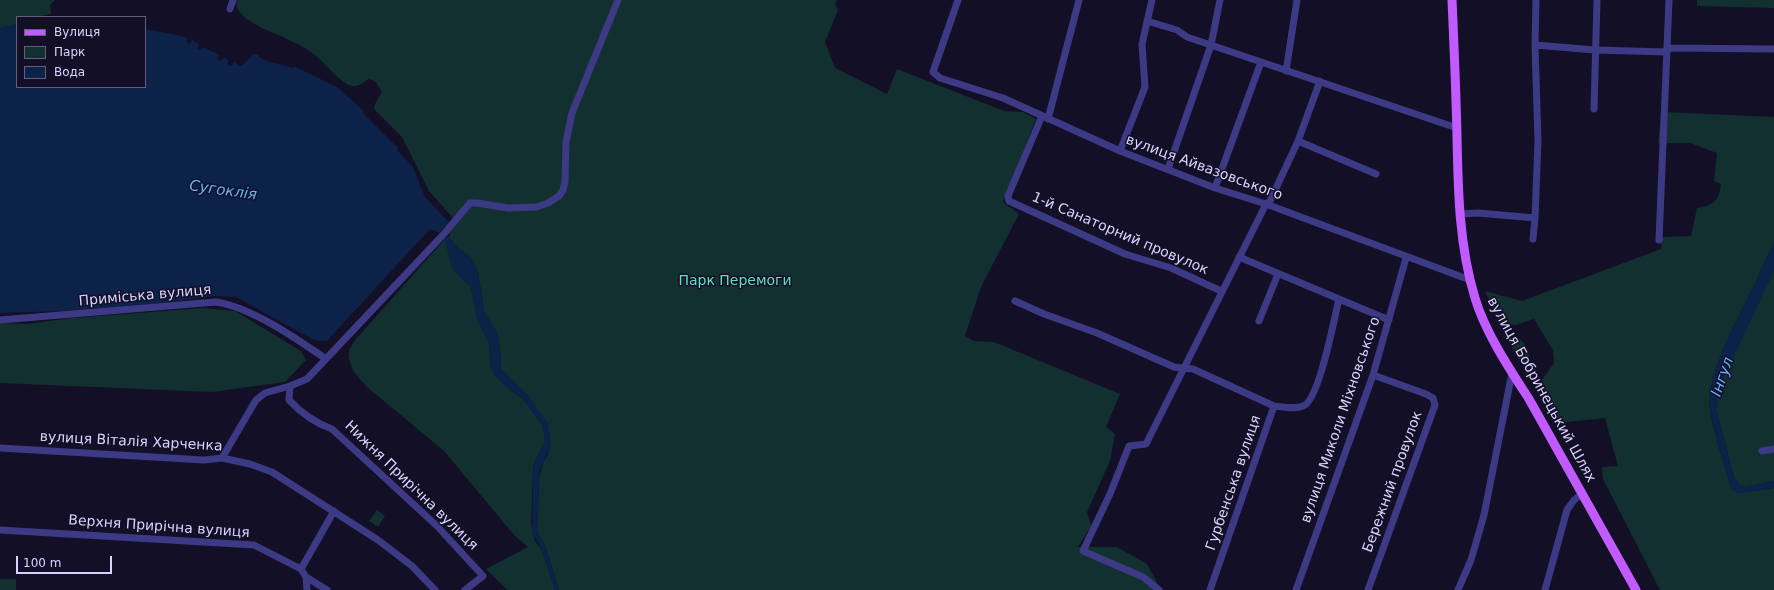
<!DOCTYPE html>
<meta charset="utf-8">
<style>
body{margin:0}
#map{position:relative;width:1774px;height:590px;overflow:hidden;background:#130f26;font-family:"DejaVu Sans",sans-serif}
canvas{display:block}
.legend{position:absolute;left:16px;top:16px;width:130px;height:72px;box-sizing:border-box;background:#130f26;border:1px solid #625e7d;margin:0;padding:5px 7px;list-style:none;font-size:12px;color:#d9d4ff}
.legend li{display:flex;align-items:center;gap:8px;height:20px}
.legend b{width:20px;border:1px solid #625e7d}
.scale{position:absolute;left:16px;top:556px;width:96px;height:18px;box-sizing:border-box;border:2px solid #d9d4ff;border-top:0;padding-left:5px;font-size:12px;line-height:14px;white-space:nowrap;color:#d9d4ff;-webkit-text-stroke:3px #130f26;paint-order:stroke}
</style>
<div id="map">
<canvas width="1774" height="590"></canvas>
<ul class="legend">
<li><b style="height:5px;background:#c25bff"></b>Вулиця</li>
<li><b style="height:11px;background:#12302f"></b>Парк</li>
<li><b style="height:11px;background:#0c2248"></b>Вода</li>
</ul>
<div class="scale">100 m</div>
</div>
<script>
const ctx = document.querySelector('canvas').getContext('2d');
ctx.lineJoin = 'round';
function paint(path, color) {
  ctx.fillStyle = color;
  ctx.fill(path, 'evenodd');
}
function stroke(path, color, width, dash) {
  ctx.strokeStyle = color;
  ctx.lineWidth = width;
  ctx.lineCap = dash ? 'butt' : 'round';
  ctx.setLineDash(dash || []);
  ctx.stroke(path);
}
function label(font, color, halo, rows, align = 'center') {
  ctx.font = font + ' "DejaVu Sans",sans-serif';
  ctx.lineWidth = 3;
  ctx.setLineDash([]);
  ctx.textBaseline = 'middle';
  ctx.strokeStyle = halo;
  ctx.fillStyle = color;
  for (const [text, x, y, turn = 0] of rows) {
    ctx.save();
    ctx.translate(x, y);
    ctx.rotate((+turn || 0) * Math.PI / 180);
    ctx.textAlign = isNaN(turn) ? turn : align;
    if (halo) ctx.strokeText(text, 0, 0);
    ctx.fillText(text, 0, 0);
    ctx.restore();
  }
}
const green = new Path2D(`
 M0,0H55L50,5L51,14L36,17H17V24L0,28Z
 M237,0H837L835,4L838,10L825,42L835,68L887,94L897,69L1004,111L1023,112L1036,119L1003,202L1019,214L981,287L965,336L974,341L994,342L1120,394L1106,427L1115,434L1110,461L1087,512L1091,526L1078,547H1117L1147,564L1159,586V590H559L546,548L537,532L539,478L543,462L548,455L550,434L529,397L501,369L500,348L497,333L484,311L478,272L471,258L458,248L449,238L453,218L429,191L402,137L374,109L375,104L382,92L375,81L368,79C364,83 357,87 352,86C340,83 326,64 316,56C308,49 297,44 287,39C275,33 230,18 237,0Z
 M1697,0H1774V8L1697,6Z
 M1662,112L1774,117V243C1767,255 1763,267 1757,279C1742,311 1705,374 1710,410C1713,431 1723,459 1729,481L1733,490L1739,493L1774,488V590H1660L1603,479L1602,467L1618,466L1605,418L1558,423L1541,394L1542,380L1554,363L1553,350L1534,319L1516,325L1500,324L1485,291L1522,301L1661,249L1662,237L1691,236L1697,208C1714,205 1719,201 1721,184L1714,181L1717,153L1690,143H1658Z
 M445,239L453,269L471,288L478,321L489,343L491,368L510,390L524,400L543,426L545,440L534,464L533,470L531,524L535,541L542,550L555,590H507L486,569L528,547L514,535L444,451L367,387L353,371L349,359V350L356,339Z
 M1774,269V481L1745,487L1739,484L1734,478L1716,409L1722,381Z
 M203,308L235,311L301,351L306,360L285,382L212,392L0,383V323L27,324L73,318Z
 M1505,335C1510,336 1517,337 1521,340C1531,349 1531,365 1529,377Z
 M377,510L385,516L378,527L369,521Z
 M0,579H16V590H0Z`);
const water = new Path2D(`
 M17,24V87H145V29L177,35L188,38L186,42L190,44L192,40L199,44L197,48L201,50L203,47L219,55L217,59L221,61L224,57L229,60L227,64L231,66L234,62L241,66L254,54L259,55V57L266,61L294,68V66L337,87L364,111L363,113L398,148L397,150L413,167L425,197L449,222L439,233L430,229L327,341H320L312,339L236,297L215,296L171,302L65,311L0,313V28Z
 M449,235V238L458,248L471,258L478,272L484,311L497,333L500,348L501,369L529,397L548,423L551,446L540,469L537,532L546,548L559,590H555L542,550L532,533L533,470L534,464L545,440L543,426L524,400L510,390L494,375L491,368L489,343L478,321L471,288L453,269L445,239Z
 M1774,243V269L1771,277L1722,381L1716,409L1734,478L1739,484L1745,487L1774,481V488L1739,493L1733,490L1729,481C1723,459 1713,431 1710,410C1705,374 1742,311 1757,279C1763,267 1767,255 1774,243Z`);
const minor = new Path2D(`
 M958,0L933,72L940,78L1003,98L1120,151L1215,188L1266,204L1470,280
 M230,9L233,0
 M1147,21L1177,30L1187,37L1457,128
 M1535,45L1595,50L1667,52
 M1667,48L1774,49
 M1286,71L1297,0
 M1594,109L1597,0
 M1042,116L1008,196L1009,201L1125,254L1171,268L1221,291
 M1048,119L1079,0
 M1298,141L1376,174
 M1120,151L1145,87L1142,44L1152,0
 M1168,169L1211,45L1220,0
 M1215,188L1261,62
 M1460,214L1478,213L1535,218L1538,141L1535,45L1536,0
 M1533,239L1535,218
 M1659,240L1669,0
 M1239,257L1389,320
 M1015,301L1044,314L1097,333L1174,367L1193,369L1274,406
 M0,320L216,302C251,307 297,339 326,359
 M1259,321L1278,274
 M290,386L289,400C302,414 315,423 332,429L437,526L483,576L465,590
 M0,448L204,460L222,458L250,464L272,472L378,540L412,566L435,590
 M1762,451L1774,449
 M222,458L256,400L265,393L290,386L307,379L442,236L470,203H477L508,208L536,207L548,203L559,196L563,190L565,182L566,142L572,113L618,0
 M0,530L254,545L301,569L306,577L327,590
 M301,569L334,511
 M306,577L307,590
 M1159,590L1143,577L1083,551L1110,494L1129,446L1146,444L1266,204L1270,201L1298,141L1320,81
 M1210,590L1274,406C1283,407 1296,410 1305,405C1320,395 1334,319 1339,299
 M1296,590L1373,375L1406,258
 M1368,590L1435,405L1433,398L1426,394L1373,375
 M1458,590L1471,560L1484,515L1512,373
 M1545,590L1567,510L1574,500L1582,494`);
const major = new Path2D(`
 M1452,0C1454,45 1456,91 1457,136C1458,190 1459,246 1475,298C1485,332 1509,368 1529,399L1636,590`);
const streetNames = [
 ["вулиця Айвазовського",1204,168,20],
 ["1-й Санаторний провулок",1120,234,23],
 ["Приміська вулиця",145,296,-5],
 ["вулиця Бобринецький Шлях",1541,390,61],
 ["вулиця Миколи Міхновського",1341,420,-71],
 ["вулиця Віталія Харченка",131,442,3],
 ["Бережний провулок",1393,482,-70],
 ["Гурбенська вулиця",1234,483,-71],
 ["Нижня Прирічна вулиця",411,486,44],
 ["Верхня Прирічна вулиця",159,527,4]
];
const parkNames = [
 ["Парк Перемоги",735,281]
];
const waterNames = [
 ["Сугоклія",223,191,8],
 ["Інгул",1723,377,-71]
];
paint(green, '#12302f');
paint(water, '#0c2248');
stroke(minor, '#3d3a85', 7);
stroke(major, '#c25bff', 9);
label('14px', '#d9d4ff', '#130f26', streetNames);
label('14px', '#5fe0c0', '#130f26', parkNames);
label('italic 15px', '#62b6ff', '#130f26', waterNames);
</script>
